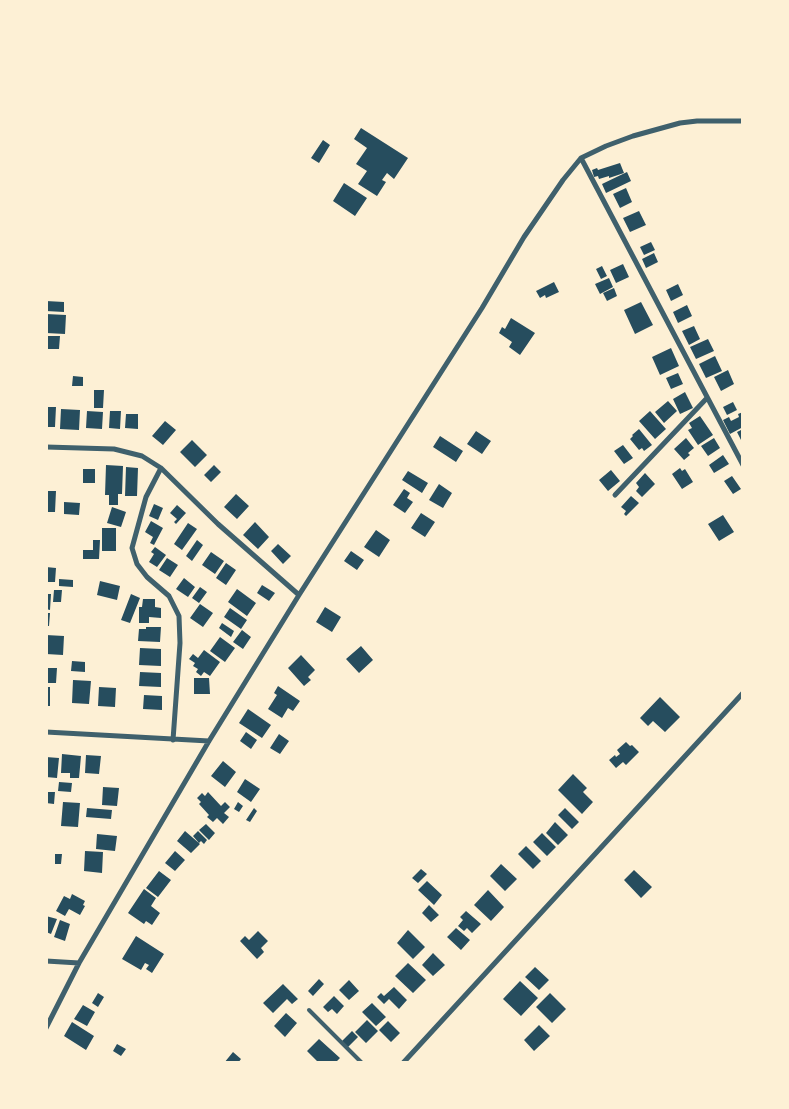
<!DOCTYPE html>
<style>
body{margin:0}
#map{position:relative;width:789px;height:1109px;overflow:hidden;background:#fdf0d5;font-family:Montserrat,sans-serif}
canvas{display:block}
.frame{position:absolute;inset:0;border:48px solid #fdf0d5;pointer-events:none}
</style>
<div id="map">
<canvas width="789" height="1109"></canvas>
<div class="frame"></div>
</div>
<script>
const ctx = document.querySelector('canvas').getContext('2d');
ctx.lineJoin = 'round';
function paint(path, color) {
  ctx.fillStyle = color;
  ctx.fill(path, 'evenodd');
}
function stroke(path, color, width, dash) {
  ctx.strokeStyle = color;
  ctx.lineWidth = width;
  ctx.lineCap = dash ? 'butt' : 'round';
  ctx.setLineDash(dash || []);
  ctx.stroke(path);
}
const building = new Path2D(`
 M361,128L408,158L394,179L387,173L382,180L386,182L377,196L358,184L367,171L356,164L367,148L354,139Z
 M323,140L330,145L319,163L311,158Z
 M620,163L624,173L609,178V176L599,179L598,176L594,177L592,170L597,168L598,170Z
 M627,172L631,181L606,193L602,184Z
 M344,183L367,198L355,216L333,201Z
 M626,188L632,202L620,208L613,194Z
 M639,211L646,225L630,232L623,218Z
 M651,242L655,250L644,255L640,247Z
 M654,253L658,262L646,268L642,259Z
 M623,264L629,277L616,283L610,270Z
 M602,266L607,276L601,279L596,269Z
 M609,278L613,287L600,294L595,284Z
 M554,282L559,292L546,298L545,295L540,298L536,291Z
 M678,284L683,295L671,301L666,290Z
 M614,288L617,296L607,301L603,293Z
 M46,301L64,302V312L46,311Z
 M641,302L653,325L635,334L624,310Z
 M687,305L692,316L678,323L673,312Z
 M46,314L66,315L65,334L46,333Z
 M511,318L535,333L520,355L509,347L512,342L499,333L502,327L505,329Z
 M694,326L700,339L689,345L682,331Z
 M46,336H60L59,349H46Z
 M708,339L714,351L696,359L690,347Z
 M671,348L679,366L660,375L652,357Z
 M715,356L722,371L706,378L699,364Z
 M728,370L734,384L721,391L714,377Z
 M678,373L683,384L671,389L666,378Z
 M73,376L83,377V386H72Z
 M94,390H104L103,408H94Z
 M685,392L693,408L680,414L673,399Z
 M668,401L677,411L664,423L655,412Z
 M733,402L737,410L727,415L723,407Z
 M46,407H56L55,427H46Z
 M61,409L80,410L79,430L60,429Z
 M87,411L103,412L102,429L86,428Z
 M110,411H121L120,429L109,428Z
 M650,411L666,429L655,439L639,421Z
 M743,412V427L730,434L723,420L729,417L731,421L739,417L738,414Z
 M126,414H138V429L125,428Z
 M700,416L713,435L698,445L688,430L692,428L689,423Z
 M165,421L176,430L163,445L152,436Z
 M639,429L652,445L644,451L642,448L639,450L630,439L633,436L632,435Z
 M743,429V444L737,432Z
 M476,431L491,441L482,454L467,444Z
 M440,436L463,451L456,462L433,447Z
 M686,438L694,448L688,453L690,455L684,460L674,449Z
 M714,438L720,448L708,456L701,446Z
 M192,440L207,455L195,467L180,452Z
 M623,445L633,458L624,464L614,451Z
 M723,455L729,464L714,473L709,465Z
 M106,465L123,466L122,494H118V505H109V495H105Z
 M214,465L221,472L211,482L204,475Z
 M126,467L138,468L137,496H125Z
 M680,468L682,471L685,469L693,482L682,489L672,474Z
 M83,469H95V483H83Z
 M611,470L620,481L608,491L599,480Z
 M408,471L428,483L422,493L402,480Z
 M645,473L655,484L642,497L636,491L639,487L636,483Z
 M732,476L741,489L733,494L724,481Z
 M439,484L452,493L443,508L429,500Z
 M404,489L410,493L407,498L413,502L405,513L393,505Z
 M46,491H56L55,512H46Z
 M236,494L249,506L237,519L224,507Z
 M631,496L639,503L626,516L624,514L626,511L621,507Z
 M64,502L80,503L79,515L64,514Z
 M154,504L163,508L158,520L149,516Z
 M177,505L186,513L176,524L174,522L177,519L170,513Z
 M112,507L126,512L121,527L107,523Z
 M421,513L435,522L425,537L411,528Z
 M723,515L734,532L719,541L708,524Z
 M151,521L163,528L154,545L150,543L153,537L145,532Z
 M255,522L269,537L258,549L243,535Z
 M188,523L197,529L182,550L174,544Z
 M102,528H116V551H102Z
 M376,530L390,540L379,557L364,547Z
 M93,540H100L99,559H83V550H93Z
 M197,540L203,545L192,561L186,556Z
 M278,544L291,556L283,564L271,551Z
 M155,547L166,555L157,567L149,562L154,554L151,552Z
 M351,551L364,560L357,570L344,561Z
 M211,552L224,561L215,574L202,565Z
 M167,558L178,565L170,577L159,570Z
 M226,563L236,570L226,585L216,578Z
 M46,567L56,568L55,582H46Z
 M184,578L195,587L188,597L176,589Z
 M59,579L73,580V587L59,586Z
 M100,581L120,586L117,600L97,595Z
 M262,585L275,593L269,601L257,593Z
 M200,587L207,592L199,603L192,598Z
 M237,589L256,603L247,616L228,602Z
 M54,590H62L61,602H53Z
 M46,594H51L50,610L46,609Z
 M131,594L140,598L130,623L121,620Z
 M143,599H155V607L161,608V618L149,617V623H139V607H142Z
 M200,604L213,613L203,627L190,618Z
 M325,607L341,617L332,632L316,622Z
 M230,608L247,620L241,629L224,617Z
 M46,613H50L49,626H46Z
 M222,623L234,631L231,637L219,628Z
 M146,627H161L160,642L138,641L139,629H146Z
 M242,630L251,637L243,649L233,642Z
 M46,635L64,636L63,655L46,654Z
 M220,637L235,648L225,662L210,651Z
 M361,646L373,660L359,673L346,659Z
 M140,648L161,649V666L139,665Z
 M204,650L220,662L210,676L204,672L201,676L196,672L198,669L193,666L195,663L189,659L193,654L198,658Z
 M301,655L315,670L308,677L311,680L304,686L288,668Z
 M72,661L85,662V672L71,671Z
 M46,668H57L56,683H46Z
 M140,672L161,673V687L139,686Z
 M194,678H209L210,694H194Z
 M73,680L91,681L89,704L72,703Z
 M278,686L300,701L293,711L288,708L282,718L268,709L277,695L274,693Z
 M46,687H50V706H46Z
 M99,687L116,688L115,707L98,706Z
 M144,695L162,696V710L143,709Z
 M660,697L680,717L665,732L653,721L648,726L640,718Z
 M248,709L271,725L262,738L239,723Z
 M246,732L257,740L251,749L240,741Z
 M279,734L289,741L280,754L270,748Z
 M626,742L630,746L632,745L639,752L626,765L623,762L616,768L609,760L615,755L616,757L620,754L617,750Z
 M62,754L81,756L79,778H70V773H61Z
 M86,755L101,756L99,774L85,773Z
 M46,757L59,758L57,778L46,777Z
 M223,761L236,772L225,787L211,776Z
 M573,774L587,788L583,792L593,802L582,814L558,790Z
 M245,779L260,789L251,802L237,792Z
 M59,782L72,783L71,792L58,791Z
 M103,787L119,788L117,806L102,805Z
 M46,792H55L54,804L46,803Z
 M208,792L221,806L225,802L230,807L224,813L229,817L223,824L217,818L213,822L207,817L209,815L199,804L201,802L197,798L202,793L205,796Z
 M63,802L80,803L78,827L61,826Z
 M238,802L243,806L239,812L234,809Z
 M87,808L112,810L111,819L86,817Z
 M254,808L257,811L250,822L246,820Z
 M565,808L579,822L572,829L558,815Z
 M555,822L568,835L558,845L546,833Z
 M206,824L215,833L209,840L199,830Z
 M185,831L200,844L191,853L177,841Z
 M198,831L207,840L204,844L201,841L199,843L193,836Z
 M542,833L556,847L547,856L533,842Z
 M97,834L117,836L115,851L96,849Z
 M526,846L541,861L533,869L518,854Z
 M85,851L103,852L102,873L84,871Z
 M175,851L185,860L175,871L165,863Z
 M55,854H62L61,864H55Z
 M501,864L517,879L505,891L490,876Z
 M421,869L427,874L418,883L412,878Z
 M634,870L652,887L641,898L624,880Z
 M159,871L171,880L158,897L146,888Z
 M427,881L442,895L434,905L418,890Z
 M144,889L156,898L151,906L160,913L152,925L146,921L144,924L128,913Z
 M488,890L504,907L491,921L474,905Z
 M72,894L85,901L83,905L85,906L80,915L69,909L65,916L56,911L64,896L70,899Z
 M429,905L439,915L431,922L422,913Z
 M466,911L481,924L472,933L467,928L464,931L458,926L463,920L460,917Z
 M46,916L57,919L51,934L46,932Z
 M60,920L70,924L65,941L54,937Z
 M456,928L470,940L461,950L447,937Z
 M408,930L425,947L413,959L397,943Z
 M258,931L268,941L261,948L264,952L257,959L240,941L245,936L249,940Z
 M136,936L164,954L152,973L146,969L149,965L145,963L141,970L122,959Z
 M433,953L445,965L433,976L422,965Z
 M408,963L426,980L413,993L395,976Z
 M535,967L549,980L539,990L525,977Z
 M319,979L324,984L313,996L308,991Z
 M349,980L359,991L349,1000L339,990Z
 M520,981L538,998L521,1016L503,999Z
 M283,984L298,999L292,1004L287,999L273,1013L263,1003Z
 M394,987L407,1000L399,1009L389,999L384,1004L377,997L381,993L384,996Z
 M98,993L104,997L98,1007L92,1003Z
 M550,993L566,1009L552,1023L536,1007Z
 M334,996L344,1006L337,1014L332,1009L328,1012L323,1007Z
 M372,1003L386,1017L376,1026L362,1012Z
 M83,1005L95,1012L87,1026L74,1019Z
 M286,1013L297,1023L285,1037L274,1026Z
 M367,1020L378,1031L366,1043L355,1032Z
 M388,1021L400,1033L391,1042L379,1030Z
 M72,1022L94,1036L86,1050L64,1036Z
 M539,1025L550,1036L534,1051L524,1040Z
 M352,1031L358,1037L348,1047L342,1041Z
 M319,1039L340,1058L335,1063H319L307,1051Z
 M117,1044L126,1049L121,1056L113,1051Z
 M233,1052L241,1059L238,1063H224Z`);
const service = new Path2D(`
 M309,1010L362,1063`);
const minor = new Path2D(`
 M581,158L743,465
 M46,447L114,449L142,456L161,468L218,524L299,595
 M161,468L146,497L132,548L137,564L147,577L169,596L179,616L180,643L173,740
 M615,495L707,398
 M46,732L209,741
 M46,961L79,963
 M46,1028L79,963L209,741L299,595L482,308L524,237L563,180L581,158L606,146L633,136L680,123L697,121H743
 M403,1063L743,693`);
paint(building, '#264d5e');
stroke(service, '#3f606c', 4);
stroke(minor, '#3f606c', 5);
</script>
